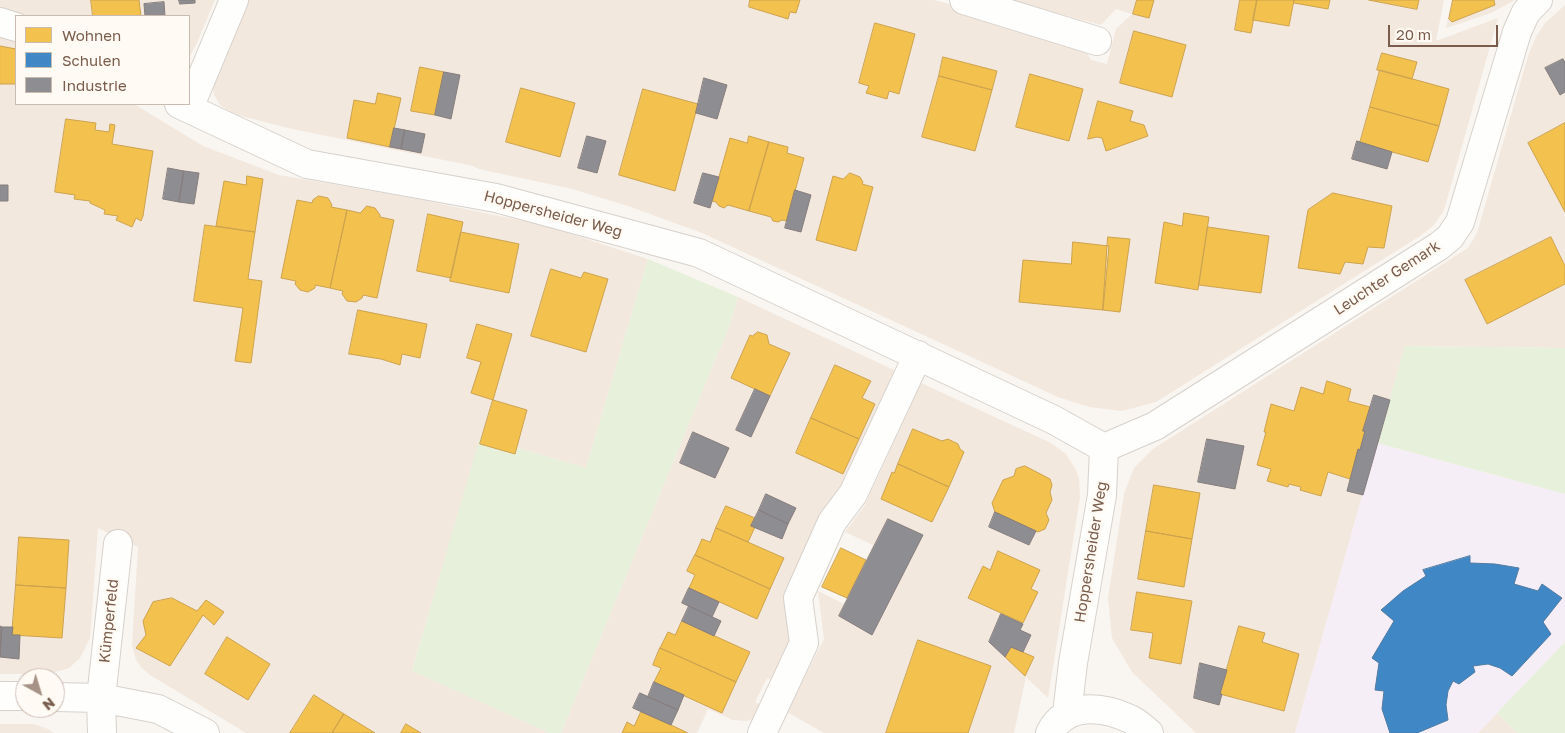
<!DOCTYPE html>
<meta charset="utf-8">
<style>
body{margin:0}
#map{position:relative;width:1565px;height:733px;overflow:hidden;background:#f9f5f0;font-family:"Golos Text",sans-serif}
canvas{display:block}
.legend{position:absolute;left:15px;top:15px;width:175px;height:90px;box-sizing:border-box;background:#fffaf3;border:1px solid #cabbb1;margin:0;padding:6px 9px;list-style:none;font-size:15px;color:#7a5c4d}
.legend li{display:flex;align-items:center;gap:10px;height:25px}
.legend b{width:25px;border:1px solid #cabbb1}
.north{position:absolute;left:15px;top:668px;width:50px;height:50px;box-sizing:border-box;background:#fffaf3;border:1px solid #cabbb1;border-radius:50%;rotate:141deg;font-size:14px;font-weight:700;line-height:20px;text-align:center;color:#7a5c4d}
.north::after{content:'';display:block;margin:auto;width:18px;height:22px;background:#a69286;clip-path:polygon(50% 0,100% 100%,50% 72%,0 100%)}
.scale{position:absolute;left:1388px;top:25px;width:110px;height:22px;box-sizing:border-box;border:2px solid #7a5c4d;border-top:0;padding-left:6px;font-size:15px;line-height:18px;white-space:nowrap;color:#7a5c4d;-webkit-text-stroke:4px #fffaf3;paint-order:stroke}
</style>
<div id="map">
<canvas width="1565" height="733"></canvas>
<ul class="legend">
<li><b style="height:14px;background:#f2c14e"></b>Wohnen</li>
<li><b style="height:14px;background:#3f88c5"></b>Schulen</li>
<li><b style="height:14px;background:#8d8d92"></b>Industrie</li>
</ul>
<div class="north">N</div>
<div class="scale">20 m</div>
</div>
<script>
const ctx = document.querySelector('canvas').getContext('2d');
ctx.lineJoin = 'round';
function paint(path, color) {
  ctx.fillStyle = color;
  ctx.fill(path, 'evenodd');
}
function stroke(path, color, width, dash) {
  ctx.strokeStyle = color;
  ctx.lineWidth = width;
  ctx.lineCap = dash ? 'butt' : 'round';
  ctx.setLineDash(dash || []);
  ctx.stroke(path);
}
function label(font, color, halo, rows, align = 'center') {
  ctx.font = font + ' "Golos Text",sans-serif';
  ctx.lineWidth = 5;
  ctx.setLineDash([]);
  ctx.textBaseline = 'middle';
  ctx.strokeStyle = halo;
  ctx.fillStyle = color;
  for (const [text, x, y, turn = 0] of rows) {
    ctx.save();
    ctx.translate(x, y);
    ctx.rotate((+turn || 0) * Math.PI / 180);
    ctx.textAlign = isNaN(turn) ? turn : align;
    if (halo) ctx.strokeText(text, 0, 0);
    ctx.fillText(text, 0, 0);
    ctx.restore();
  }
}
const residential = new Path2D(`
 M0,0H215L196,45L189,58V16H16L0,11Z
 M244,0H934L1079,39L1091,60L1107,64L1116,29L1132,14L1116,9L1101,25L1008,0H1444L1436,41L1498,18L1446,203L1443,212L1433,226L1420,236L1156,402L1122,411L1089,407L1058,397L702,233L628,206L572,189L479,169L473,166L288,128L234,114L220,105L214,95L212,84Z
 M1452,0H1515L1491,13L1446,28Z
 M1565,5V348L1405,346L1295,733H1196L1132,672L1112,638L1108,598L1124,494L1134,468L1153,449L1468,248L1477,233L1528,56L1536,37L1545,23Z
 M0,32L16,39V104H134L203,146L279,175L417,199L543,225L648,259L586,468L481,437L412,670L550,733H246L150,675L141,667L136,660L132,645L138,547L98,528L90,638L80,658L69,668L48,674H0Z
 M738,297L896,371L841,492L819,520L784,595L792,653L777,682L767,678L755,702L765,707L759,716L747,721L733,720L708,709L697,733H561L730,324Z
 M921,383L1051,443L1066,454L1076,470L1079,479L1080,497L1048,698L1026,677L1014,733H824L787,712L824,639L818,591L844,604L873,545L845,532L865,505Z
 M1497,713L1517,733H1478Z
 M0,724H33L48,729L54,733H0Z`);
const education = new Path2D(`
 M1377,443L1565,494V642L1478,733H1295Z`);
const green = new Path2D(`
 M648,259L738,297L730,324L561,733H550L412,671L480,437L586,468Z
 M1405,346L1565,348V494L1377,443Z
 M1565,642V733H1517L1497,713Z`);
const homes = new Path2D(`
 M91,0H139L141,16H93Z
 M750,0H800L796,13L790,12L788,19L749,7Z
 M1137,0H1154L1149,18L1133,14Z
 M1240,0H1257L1251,33L1235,30Z
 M1257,0H1294L1289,26L1253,20Z
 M1294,0H1330L1328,9L1294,3Z
 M1369,0H1419L1417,9Z
 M1453,0H1494L1495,5L1452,22L1449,19Z
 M875,23L915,34L899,94L889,91L887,99L866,93L869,86L859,83Z
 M1134,31L1186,45L1172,97L1120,83Z
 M0,46L16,49V84H0Z
 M1382,53L1417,62L1412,79L1377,70Z
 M943,57L997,71L992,90L939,76Z
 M420,67L444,72L435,115L411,111Z
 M1380,70L1449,89L1439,126L1370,107Z
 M1030,74L1083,89L1069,141L1016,127Z
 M939,76L992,90L975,151L922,137Z
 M521,88L575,103L560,157L506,142Z
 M643,89L698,104L675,191L619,175Z
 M378,93L401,98L390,147L347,138L354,100L375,104Z
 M1098,101L1133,111L1130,121L1144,125L1148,136L1106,151L1102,138L1097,137L1088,139Z
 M1370,107L1439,126L1428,162L1360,143Z
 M66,119L96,123L95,130L109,132L110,124L115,125L112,144L153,151L143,216L141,221L136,218L132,227L116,220L118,216L104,214L105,210L90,203V201L74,199L75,195L55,192Z
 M1565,123V212L1528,143Z
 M749,136L769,142L749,211L728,205L724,208L719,206L716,202L712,201L730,138L747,143Z
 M769,142L788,147L787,153L804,158L787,221L782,220L778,222L773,221L771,217L749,211Z
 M850,173L860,177L863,182L862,184L873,187L856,251L816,240L833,176L843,179Z
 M247,176L263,179L255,232L216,226L224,181L246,185Z
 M1333,193L1392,206L1384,248L1368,247L1363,264L1345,262L1340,274L1298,268L1308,210Z
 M319,196L328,198L332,205L331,207L347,210L330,288L315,285V288L308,292L300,290L295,284L296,281L281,278L297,200L312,203L313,200Z
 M367,206L375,208L380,215V217L394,220L377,298L363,295L362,298L356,302L347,301L342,294L343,291L330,288L347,210L360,213Z
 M1184,213L1209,217L1198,290L1155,283L1164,222L1182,226Z
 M428,214L463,222L451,278L417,271Z
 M205,225L255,232L248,279L262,281L251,363L235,361L243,308L194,301Z
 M1208,227L1269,236L1261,293L1199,285Z
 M461,232L519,244L509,293L450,281Z
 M1108,237L1130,239L1120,312L1103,310Z
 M1551,237L1565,266V284L1487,324L1465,280Z
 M1073,242L1109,246L1103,310L1019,302L1023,260L1071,264Z
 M551,269L581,278L584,272L608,279L586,352L531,336Z
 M358,310L427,324L420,358L402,354L400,365L381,359L349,354Z
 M477,324L512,334L493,400L471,393L481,362L467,358Z
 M758,332L767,335L769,344L790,353L770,396L731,378L750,335L752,336Z
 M835,365L871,381L862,398L875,404L859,439L811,418Z
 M1327,381L1351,389L1348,401L1370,407L1363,431H1365L1360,450L1358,449L1350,479L1328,472L1321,496L1300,490L1301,487L1289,484L1288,487L1267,481L1271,469L1257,465L1266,432H1264L1271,404L1294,411L1301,387L1323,394Z
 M493,400L527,410L515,454L480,444Z
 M811,418L859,439L843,474L796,453Z
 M913,429L942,441L948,439L958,444L960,449L964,452L949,487L898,464Z
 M898,464L949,487L932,522L881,499L892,472L894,473Z
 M1025,466L1050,479L1052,485L1050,492L1052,500L1046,513L1049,520L1045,529L1038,532L995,512L992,503L1003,480L1014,476L1016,469Z
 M1154,485L1200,493L1192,539L1146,531Z
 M726,506L755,518L751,526L755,527L748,542L716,528Z
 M716,528L784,558L770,589L695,555L702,539L710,542Z
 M1146,531L1192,539L1184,587L1138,579Z
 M19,537L69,540L66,588L16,585Z
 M841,548L866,560L847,598L822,587Z
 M998,551L1040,570L1031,589L1038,592L1023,623L968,598L983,566L990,570Z
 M695,555L770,589L757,619L689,588L695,575L687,571Z
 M16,585L66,588L62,638L12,635Z
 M1137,592L1192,601L1181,664L1149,658L1153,633L1131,630Z
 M172,598L197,611L206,600L224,612L214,625L203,615L170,666L136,648L146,635L143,621L153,602Z
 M682,621L750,652L736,682L660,648L668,632L675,635Z
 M1239,626L1265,633L1262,642L1299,654L1284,711L1220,694Z
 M227,637L270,664L248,700L205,674Z
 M918,640L991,666L968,733H886Z
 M1011,647L1034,657L1025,676L1005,657Z
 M660,648L736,682L722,713L654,682L661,668L653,665Z
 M314,695L344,714L332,733H290Z
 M641,712L671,725L688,733H622L627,722L634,726Z
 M344,714L375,733H332Z
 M406,724L421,733H401Z`);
const schools = new Path2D(`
 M1470,556V563L1495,564L1519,568L1514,584L1538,591L1542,584L1562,598L1543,622L1551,634L1512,676L1500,668L1488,664L1473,666L1475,672L1459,684L1453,681L1448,691L1446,705L1448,720L1417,733H1390L1382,709L1384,691L1375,690L1379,663L1372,658L1394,621L1381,610L1403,591L1426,576L1423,570Z`);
const industry = new Path2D(`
 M179,0H195V3L180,4Z
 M164,2L165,16H145L144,4Z
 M1563,59L1565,62V92L1560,95L1545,68Z
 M444,72L460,75L451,119L435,115Z
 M704,78L727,85L717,119L696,113Z
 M394,128L405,130L401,149L390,147Z
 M405,130L425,134L421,153L401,149Z
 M587,136L606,141L597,173L578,168Z
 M1357,141L1392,152L1387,169L1352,159Z
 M168,168L184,171L179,202L163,199Z
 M184,171L199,173L194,204L179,202Z
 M703,173L719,177L710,208L694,203Z
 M0,185H8V201H0Z
 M795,190L811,195L801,232L785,228Z
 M755,389L770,396L751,437L736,430Z
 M1374,395L1390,400L1363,495L1347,491L1358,449L1360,450L1365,431H1363Z
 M693,432L729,448L715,478L680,463Z
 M1207,439L1244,446L1235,489L1198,482Z
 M766,494L796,508L788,524L759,510Z
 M759,510L788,524L782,539L751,526Z
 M995,512L1036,531L1029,545L989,527Z
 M888,519L923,535L872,635L839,616Z
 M689,588L719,602L712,617L682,603Z
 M689,606L721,621L714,636L682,621Z
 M1001,614L1023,624L1020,630L1031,635L1023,652L1011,647L1005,657L989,642Z
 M0,626L2,627L0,656Z
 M2,627H13L12,635H20L19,659L0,657Z
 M1200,663L1227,670L1220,694H1222L1219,705L1194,698Z
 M654,682L684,695L678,710L648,697Z
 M640,693L678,710L671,725L633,708Z`);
const minor = new Path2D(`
 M964,0L1097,41
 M0,22L16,27
 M179,104L307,164L496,198L699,253L1054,420L1104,448
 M189,108L234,0
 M1104,448L1155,426L1439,246L1450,237L1460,222L1517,32L1526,12L1538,0
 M0,696H25
 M55,697L101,698L158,709L205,733
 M1067,714L1073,663L1102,495L1104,448
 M102,733L101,698L118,544
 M762,733L804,643L798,598L832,522L853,494L918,355
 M1050,733C1066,701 1104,707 1130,719C1137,722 1143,728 1149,733`);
const streetNames = [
 ["Hoppersheider Weg",553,214,15],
 ["Leuchter Gemark",1387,278,-33],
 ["Hoppersheider Weg",1091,552,-81],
 ["Kümperfeld",109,621,-84]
];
paint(residential, '#f2e8de');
paint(education, '#f6eef6');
paint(green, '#e7f0db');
paint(homes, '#f2c14e');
stroke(homes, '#cea34e', 1);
paint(schools, '#3f88c5');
stroke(schools, '#517ba1', 1);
paint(industry, '#8d8d92');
stroke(industry, '#877e7d', 1);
stroke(minor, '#d7d1cb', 30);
stroke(minor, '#fefefd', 28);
label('15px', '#7a5c4d', '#fffaf3', streetNames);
</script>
